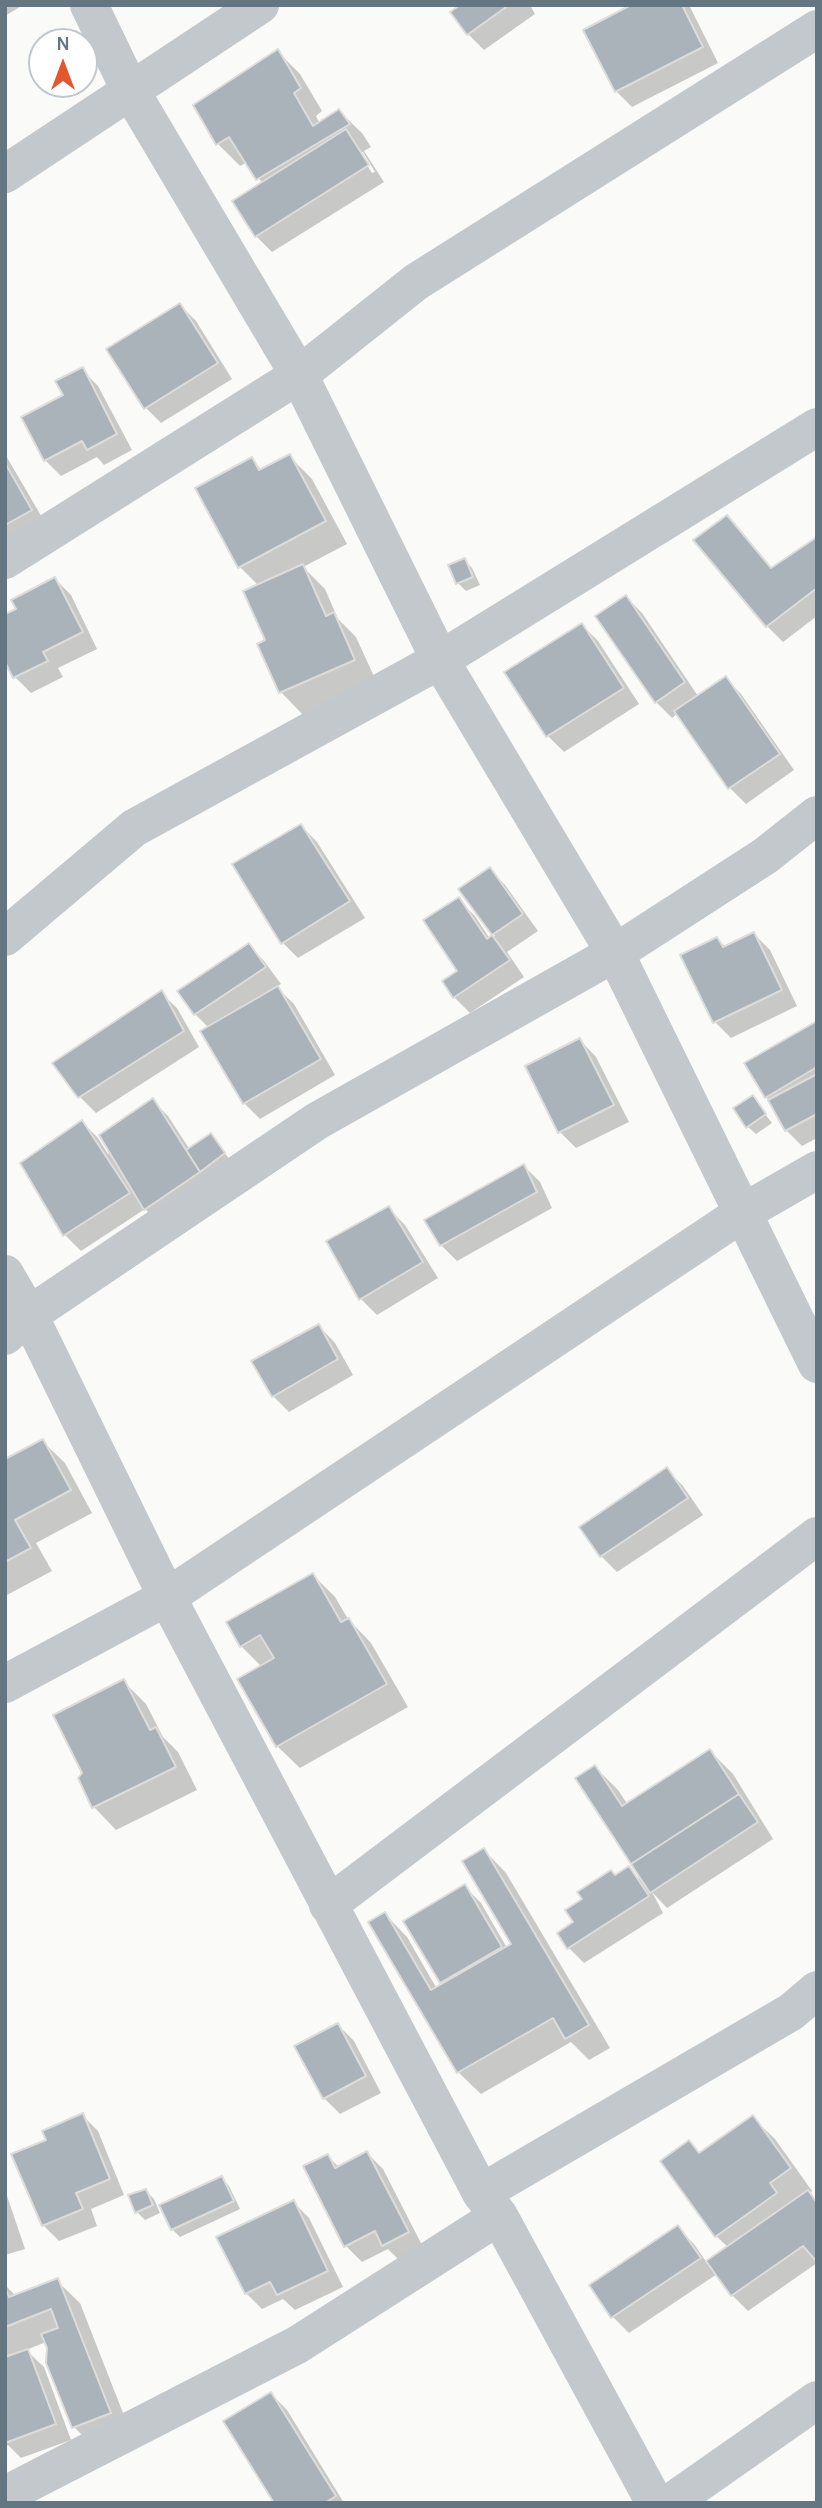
<!DOCTYPE html>
<style>
body{margin:0}
#map{position:relative;width:822px;height:2508px;overflow:hidden;background:#fafaf8;font-family:Karla,sans-serif}
canvas{display:block}
.frame{position:absolute;inset:0;border:7px solid #657683;pointer-events:none}
.north{position:absolute;left:28px;top:28px;width:70px;height:70px;box-sizing:border-box;background:#fff;border:2px solid #c1c8cd;border-radius:50%;rotate:0deg;font-size:19px;font-weight:700;line-height:28px;text-align:center;color:#657683}
.north::after{content:'';display:block;margin:auto;width:24px;height:32px;background:#e4572e;clip-path:polygon(50% 0,100% 100%,50% 72%,0 100%)}
</style>
<div id="map">
<canvas width="822" height="2508"></canvas>
<div class="frame"></div>
<div class="north">N</div>
</div>
<script>
const ctx = document.querySelector('canvas').getContext('2d');
ctx.lineJoin = 'round';
function paint(path, color) {
  ctx.fillStyle = color;
  ctx.fill(path, 'evenodd');
}
function stroke(path, color, width, dash) {
  ctx.strokeStyle = color;
  ctx.lineWidth = width;
  ctx.lineCap = dash ? 'butt' : 'round';
  ctx.setLineDash(dash || []);
  ctx.stroke(path);
}
const shadow = new Path2D(`
 M5,5H23L5,16Z
 M456,5H530L535,14L484,50L468,34Z
 M635,5H689L718,63L632,107L616,91Z
 M278,52L300,74L322,111L316,116L320,124L339,111L362,133L371,147L364,151L384,182L272,252L256,236L263,184L247,162L240,166L218,144ZM359,152H363L375,172L372,173Z
 M180,305L196,321L232,379L161,423L145,407Z
 M82,370L98,386L132,450L104,465L97,457L61,476L45,460L65,396Z
 M5,454L47,526L14,545L5,536Z
 M289,456L312,479L347,544L303,567L325,589L338,619L356,637L377,683L303,715L281,692L267,641L259,586L240,567L252,460L262,470Z
 M727,517L772,569L817,539V616L783,642L767,626Z
 M464,560L472,568L480,585L466,591L458,583Z
 M55,579L71,595L97,649L58,668L63,677L31,693L15,677L5,659L18,610Z
 M626,597L642,613L698,696L725,678L741,694L794,770L746,804L730,788L678,713L672,718L656,702Z
 M582,625L598,641L639,704L564,752L548,736L507,673Z
 M301,826L317,842L365,918L298,958L282,942Z
 M489,869L505,885L538,931L507,952L524,977L470,1013L454,997L459,971V900L475,916L490,939L495,936L460,890Z
 M754,934L770,950L797,1006L731,1038L715,1022L717,939L726,947Z
 M249,945L264,961L281,984L276,987L294,1004L335,1075L260,1119L244,1103L209,1028L195,1014L180,991Z
 M161,993L177,1008L199,1047L96,1113L80,1097L55,1063Z
 M817,1023V1138L802,1146L786,1130L747,1064Z
 M580,1040L596,1057L629,1122L576,1148L559,1131Z
 M752,1097L772,1123L756,1134L748,1127Z
 M152,1100L168,1116L190,1150L210,1135L231,1161L161,1225L145,1209L81,1251L65,1235L82,1122L98,1138L108,1154Z
 M524,1166L540,1182L552,1208L457,1261L441,1245Z
 M389,1209L405,1225L438,1278L377,1315L361,1299Z
 M319,1326L335,1343L353,1375L289,1412L273,1396Z
 M42,1441L65,1463L92,1513L36,1543L52,1571L5,1596V1460Z
 M667,1470L683,1486L703,1515L617,1572L601,1556Z
 M313,1575L335,1597L348,1619L371,1643L408,1707L300,1768L277,1746L262,1667L241,1646Z
 M124,1682L146,1704L163,1737L178,1752L197,1790L116,1830L94,1807L80,1779Z
 M710,1751L733,1774L773,1839L667,1908L652,1892L663,1913L584,1963L568,1947L576,1923L616,1877L629,1869L644,1883L595,1767L618,1790L628,1805Z
 M484,1850L506,1873L610,2048L589,2060L571,2042L481,2094L458,2072L385,1914L407,1937L437,1989L444,1985L405,1921L465,1887L481,1903L507,1948L513,1944Z
 M338,2025L354,2041L381,2093L340,2114L324,2098Z
 M82,2115L98,2131L124,2195L91,2209L97,2226L59,2241L43,2225L48,2141Z
 M752,2117L775,2139L812,2191L809,2194L817,2201V2263L748,2311L732,2295L717,2274L629,2333L613,2317L592,2285L678,2228L694,2244L707,2263L729,2248L716,2236L689,2142L700,2154Z
 M367,2153L383,2169L424,2249L400,2261L388,2249L362,2262L346,2246L327,2156L339,2167Z
 M221,2178L229,2186L240,2209L180,2237L172,2229Z
 M5,2190L25,2249L5,2255Z
 M146,2191L154,2199L160,2213L145,2220L137,2212Z
 M293,2202L309,2218L343,2287L295,2310L283,2299L262,2309L246,2293Z
 M57,2281L80,2303L132,2436L96,2449L74,2427L46,2342L26,2350L44,2367L71,2440L21,2458L8,2445L5,2446V2285L16,2296Z
 M271,2394L287,2410L344,2503H276Z`);
const building = new Path2D(`
 M460,5H509L467,35L450,12Z
 M631,5H682L703,47L615,92L583,30Z
 M278,49L301,88L294,93L313,126L339,109L350,124L256,180L229,137L216,145L193,105Z
 M346,129L369,165L255,237L232,201Z
 M180,303L218,363L144,409L106,349Z
 M83,367L117,434L87,450L82,441L44,461L21,417L63,395L55,381Z
 M290,454L326,521L238,568L195,488L252,457L259,470Z
 M5,463L32,510L5,525Z
 M727,515L771,568L817,537V588L766,627L693,540Z
 M465,558L473,577L456,584L448,565Z
 M303,564L326,616L334,612L355,660L279,693L257,644L265,640L243,591Z
 M55,577L83,632L43,652L48,661L13,678L5,662V614L16,609L11,600Z
 M626,595L685,682L655,703L595,616Z
 M582,623L624,688L546,737L504,672Z
 M726,676L780,754L728,789L674,711Z
 M301,824L350,901L281,944L232,864Z
 M490,867L523,914L492,935L458,889Z
 M459,897L487,939L492,935L510,960L453,998L442,981L457,971L423,920Z
 M754,932L782,990L713,1023L680,955L717,937L723,947Z
 M249,943L266,967L194,1015L177,991Z
 M278,986L321,1059L243,1104L200,1031Z
 M162,990L184,1031L78,1098L52,1063Z
 M817,1021V1067L765,1098L744,1063Z
 M580,1038L614,1105L558,1133L525,1066Z
 M817,1074V1114L785,1131L768,1100Z
 M753,1095L766,1114L746,1128L733,1108Z
 M153,1098L200,1172L144,1210L99,1135Z
 M82,1120L130,1193L63,1236L20,1163Z
 M211,1133L225,1153L200,1172L186,1150Z
 M524,1164L537,1192L440,1246L424,1220Z
 M389,1206L423,1262L359,1300L326,1241Z
 M319,1324L338,1359L272,1397L251,1361Z
 M43,1439L71,1490L15,1520L31,1548L5,1562V1459Z
 M667,1467L688,1498L600,1557L579,1527Z
 M313,1573L341,1622L349,1618L387,1684L276,1747L237,1679L274,1658L260,1635L240,1647L226,1622Z
 M124,1679L150,1730L156,1727L176,1767L92,1808L78,1778L82,1773L53,1715Z
 M710,1749L739,1794L631,1864L575,1778L595,1765L622,1806Z
 M739,1794L758,1822L650,1893L631,1864Z
 M484,1848L589,2025L565,2039L553,2018L457,2073L368,1922L385,1912L431,1990L511,1944L462,1861Z
 M629,1866L649,1896L567,1949L557,1933L573,1922L565,1910L582,1899L577,1892L611,1870L615,1875Z
 M465,1884L502,1947L440,1983L403,1921Z
 M338,2023L366,2076L323,2099L294,2046Z
 M83,2113L110,2179L76,2193L83,2209L42,2226L11,2154L46,2140L42,2131Z
 M753,2115L791,2168L770,2183L777,2193L715,2237L660,2161L689,2140L699,2153Z
 M367,2151L409,2232L382,2246L375,2231L344,2247L303,2166L328,2154L335,2168Z
 M222,2176L234,2201L171,2230L159,2205Z
 M146,2189L153,2205L135,2213L128,2195Z
 M808,2190L817,2203V2262L803,2246L731,2296L706,2261Z
 M294,2200L328,2271L277,2295L270,2282L245,2294L216,2237Z
 M678,2225L701,2258L611,2318L589,2285Z
 M58,2278L111,2413L72,2428L46,2363L47,2348L41,2334L58,2328L51,2309L5,2327V2287L9,2297Z
 M28,2349L56,2424L5,2443V2357Z
 M271,2392L336,2496L325,2503H274L223,2421Z`);
const minor = new Path2D(`
 M89,5L130,90L299,375L440,660L615,953L817,1364
 M5,174L260,5
 M5,560L299,375L416,282L817,29
 M5,937L134,828L440,660L817,427
 M5,1274L29,1315L167,1597L481,2193L499,2216L655,2503
 M5,1336L29,1315L317,1121L615,953L765,856L817,815
 M5,1684L167,1597L744,1212L817,1170
 M328,1905L817,1536
 M481,2193L791,2012L817,1990
 M5,2495L297,2345L499,2216
 M670,2503L817,2400`);
paint(shadow, '#0003');
paint(building, '#aab3b9');
stroke(building, '#dcdcda', 2);
stroke(minor, '#c3c8cc', 38);
</script>
